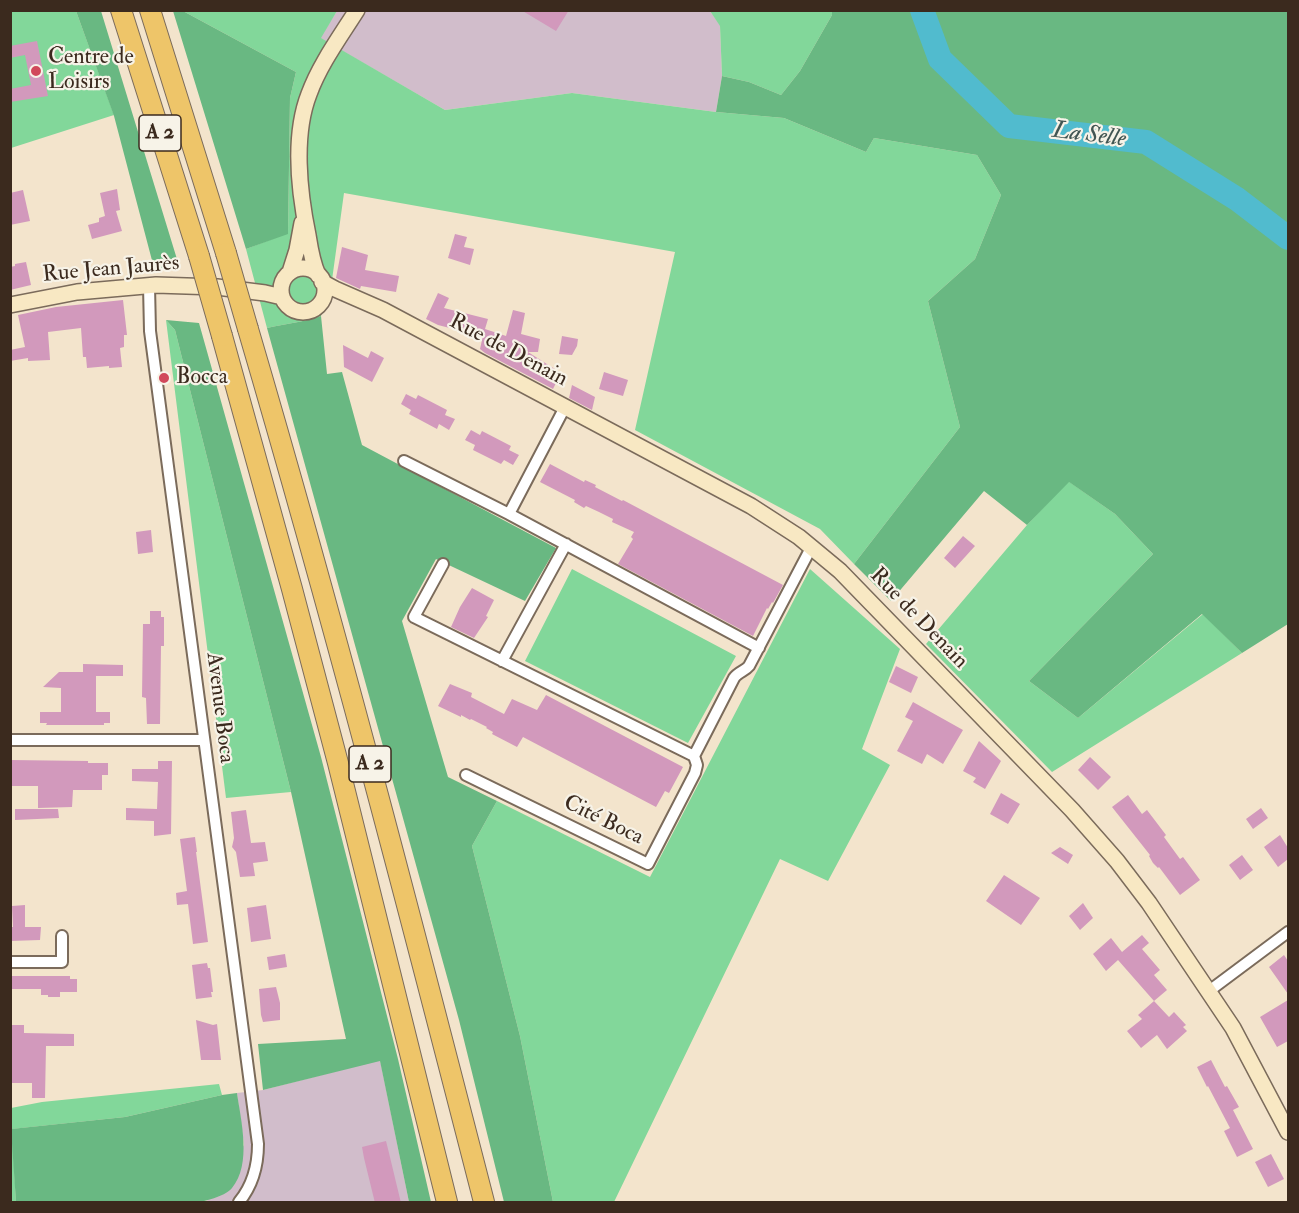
<!DOCTYPE html>
<meta charset="utf-8">
<style>
body{margin:0}
#map{position:relative;width:1299px;height:1213px;overflow:hidden;background:#f3e4cc;font-family:"IM FELL Double Pica",serif}
canvas{display:block}
.frame{position:absolute;inset:0;border:12px solid #3b2a1e;pointer-events:none}
</style>
<div id="map">
<canvas width="1299" height="1213"></canvas>
<div class="frame"></div>
</div>
<script>
const ctx = document.querySelector('canvas').getContext('2d');
ctx.lineJoin = 'round';
function paint(path, color) {
  ctx.fillStyle = color;
  ctx.fill(path, 'evenodd');
}
function stroke(path, color, width, dash) {
  ctx.strokeStyle = color;
  ctx.lineWidth = width;
  ctx.lineCap = dash ? 'butt' : 'round';
  ctx.setLineDash(dash || []);
  ctx.stroke(path);
}
function label(font, color, halo, rows, align = 'center') {
  ctx.font = font + ' "IM FELL Double Pica",serif';
  ctx.lineWidth = 4.5;
  ctx.setLineDash([]);
  ctx.textBaseline = 'middle';
  ctx.strokeStyle = halo;
  ctx.fillStyle = color;
  for (const [text, x, y, turn = 0] of rows) {
    ctx.save();
    ctx.translate(x, y);
    ctx.rotate((+turn || 0) * Math.PI / 180);
    ctx.textAlign = isNaN(turn) ? turn : align;
    if (halo) ctx.strokeText(text, 0, 0);
    ctx.fillText(text, 0, 0);
    ctx.restore();
  }
}
const industrial = new Path2D(`
 M337,11H710L720,25L722,76L716,112L572,93L445,110L320,38Z
 M380,1060L409,1202H198L207,1201L244,1145L237,1093L263,1090Z`);
const green = new Path2D(`
 M832,10V15L800,71L781,95L749,82L722,76L720,26L710,11Z
 M11,11H76L114,115L11,148Z
 M183,11H337L321,38L445,110L572,93L716,112L784,118L866,152L874,138L977,155L1001,195L975,259L928,301L960,427L854,564L820,529L635,430L675,252L344,193L332,280L321,316C303,322 285,324 267,328L246,249L288,233L290,98L296,72Z
 M166,320L175,330L291,792L226,798Z
 M1068,481L1115,514L1153,554L1029,681L1078,718L1203,614L1242,653L1052,772L926,644L1027,525Z
 M572,569L736,656L688,743L525,661Z
 M810,569L900,649L862,749L890,765L828,881L780,859L614,1202H553L520,1036L472,846L497,801L650,877Z
 M219,1084L222,1095L125,1117L12,1129L16,1202H11V1108L42,1102Z`);
const forest = new Path2D(`
 M76,11H101L180,269L154,268L114,116Z
 M173,11H183L296,72L290,98L288,234L246,249Z
 M832,11H1288V624L1242,653L1202,614L1078,718L1029,681L1153,554L1115,514L1069,482L1027,525L984,491L891,601L854,564L960,427L928,301L975,259L1001,195L977,155L874,138L866,152L784,118L716,112L722,76L749,82L781,95L800,71L832,15Z
 M321,316L327,374L342,372L362,445L556,548L525,601L436,559L402,621L448,777L497,801L472,846L520,1036L553,1202H504L459,1020L267,328C285,324 303,322 321,316Z
 M166,320L199,323L321,757L398,1059L431,1202H409L380,1061L263,1090L258,1044L346,1039L291,792L175,330Z
 M237,1093C241,1121 252,1164 232,1188C227,1195 207,1201 198,1202H16L11,1129L125,1117L222,1095Z`);
const river = new Path2D(`
 M922,10L940,59L1009,126L1146,142L1237,199L1288,238`);
const building = new Path2D(`
 M521,10H569L556,31Z
 M37,41L48,96L10,102V89L31,85L25,55L10,58V46Z
 M117,189L120,210L116,211L122,231L92,239L88,225L99,222V218L105,216L100,193Z
 M23,190L30,221L10,225V193Z
 M455,234L467,237L464,247L474,249L470,265L448,258Z
 M342,247L368,255L365,270L399,276L396,292L361,286L360,289L336,278Z
 M26,262L31,285L10,290V267L15,266V264Z
 M438,293L449,298L444,308L488,319L485,329L506,336L513,310L525,313L521,334L540,339L538,352H528L561,373L553,389L485,353L480,349L482,340L477,338V335L438,325L426,319Z
 M123,300L127,335H124V347L120,348L122,367L109,368V366L87,368L86,357H83L81,328L48,332L50,360L28,361V358L10,361V350L25,347L18,315L56,307Z
 M562,336L578,339L577,346L572,355L559,354Z
 M343,345L368,358L371,351L384,358L372,382L344,367Z
 M604,372L628,380L623,396L599,389Z
 M572,385L595,397L592,410L569,398Z
 M406,394L416,399L418,395L447,410L445,415L455,419L449,430L439,424L437,429L409,414L411,410L401,404Z
 M471,430L480,435L482,431L511,446L509,450L519,455L513,465L504,460L501,464L473,450L475,445L465,440Z
 M550,464L584,482L585,480L596,485L595,487L622,501L623,500L783,585L773,603L772,602L768,609L767,608L753,636L618,564L633,539L631,537L634,532L612,522L613,519L599,512L586,506L584,508L574,502L575,500L540,482Z
 M151,530L153,552L138,554L136,532Z
 M963,536L975,546L955,568L944,558Z
 M472,588L494,600L486,616L488,617L474,638L451,627L460,607Z
 M150,611H161V617H164V646H161L160,724H147L146,698L142,697L143,624H150Z
 M83,664L123,665V676H96V712H110V723H104V725H46L47,723H40V712H61V688L43,687L59,672H83Z
 M896,666L918,677L911,693L889,682Z
 M450,684L472,693L471,697L504,714L512,699L537,710L546,695L683,767L669,793L665,791L656,807L523,737L517,747L492,734L493,732L486,728L487,727L471,719L470,720L461,715V717L438,706Z
 M913,702L963,730L943,764L927,754L922,764L897,751L913,721L905,717Z
 M979,741L1001,761L985,789L973,782L976,778L963,771Z
 M1090,757L1111,777L1098,790L1078,770Z
 M10,760L88,761V763H108V775H102V790H73L72,807L38,808V786H10Z
 M158,761H172L171,834L154,836V821L126,820V808L157,809L158,782L132,781V769H158Z
 M1001,793L1020,804L1008,824L990,814Z
 M1128,795L1142,814L1147,810L1166,835L1164,837L1180,859L1183,857L1200,880L1180,895L1159,867L1158,868L1153,863L1149,856L1150,855L1112,807Z
 M1261,808L1268,818L1253,829L1246,819Z
 M15,809H58L59,818L15,820Z
 M246,810L251,843L265,842L268,861L253,863L255,876L240,877L236,852L232,847L234,838L231,812Z
 M1280,835L1288,848V859L1278,867L1264,847Z
 M195,837L197,852H196L208,942L193,944L188,904L177,905L176,893L187,891L180,839Z
 M1060,847L1073,855L1068,864L1051,853Z
 M1242,855L1253,870L1240,880L1229,865Z
 M1004,875L1040,898L1021,925L986,901Z
 M1083,903L1093,918L1080,930L1069,916Z
 M25,905V927H41L40,940L10,941V927H13L12,906Z
 M266,905L271,939L251,942L247,908Z
 M1142,935L1149,943L1142,949L1160,970L1154,975L1167,990L1154,1001L1169,1017L1174,1012L1186,1025L1183,1027L1187,1031L1167,1049L1157,1035L1141,1048L1127,1031L1142,1019L1138,1015L1154,1001L1118,960L1106,971L1093,954L1111,938L1122,952Z
 M285,954L287,967L269,970L267,957Z
 M1284,955L1288,961V994L1269,967Z
 M207,963L208,968H210L213,992H211L212,997L196,999L192,965Z
 M11,976H70V979H77V992H60V997H48V995H41V989H12Z
 M276,987L280,1003V1020L263,1022L261,1015L259,989Z
 M1288,1000V1041L1277,1047L1260,1017Z
 M196,1020L213,1025L217,1024L221,1060H201Z
 M10,1025H24V1033L74,1034V1046H46L45,1098H32V1083H10Z
 M1211,1060L1225,1087L1227,1086L1239,1107L1233,1110L1253,1149L1237,1157L1224,1131L1230,1128L1208,1086L1207,1087L1197,1067Z
 M386,1141L389,1153L401,1203H375L364,1158L362,1147Z
 M1271,1154L1284,1179L1268,1187L1255,1162Z`);
const street = new Path2D(`
 M149,286L150,331L258,1144C258,1166 253,1185 239,1202
 M404,461L509,514L759,648
 M509,514L565,407
 M443,564L414,617L694,756L734,678C738,672 745,671 749,666L812,546
 M502,661L566,544
 M10,740H204
 M466,775L648,864L695,773L697,765L694,756
 M10,962H62V936
 M1209,991L1288,932`);
const secondary = new Path2D(`
 M281 290a22 22 0 1 1 44 0a22 22 0 1 1-44 0Z
 M290,272L297,250L302,223
 M318,275C312,262 310,248 308,235C299,192 293,135 309,94C320,64 340,37 357,10
 M322,282L335,289L383,310L751,506L799,537L840,571L1072,810L1117,861L1149,903L1233,1028L1288,1132
 M10,305L77,292L156,285L217,287L265,293L282,297`);
const highway = new Path2D(`
 M121,10L199,256
 M150,10L226,253
 M248,329C333,618 409,910 484,1202
 M222,336L292,589L338,763L447,1202`);
const highwayBridge = new Path2D(`
 M226,253L248,329
 M199,256L222,336`);
const markers = [
 [36,71,6,"#d1495b"],
 [164,378,6,"#d1495b"]
];
const shields = [
 [160,133,42],
 [370,764,42]
];
const shieldNames = [
 ["A 2",160,133],
 ["A 2",370,764]
];
const poiNames = [
 ["Centre de",48,58],
 ["Loisirs",48,83],
 ["Bocca",176,378]
];
const streetNames = [
 ["Rue Jean Jaurès",111,270,-5],
 ["Rue de Denain",508,351,28],
 ["Rue de Denain",918,619,46],
 ["Avenue Boca",219,708,83],
 ["Cité Boca",603,821,26]
];
const waterNames = [
 ["La Selle",1089,136,7]
];
paint(industrial, '#d1bdcb');
paint(green, '#82d79a');
paint(forest, '#69b882');
stroke(river, '#51bbce', 24);
paint(building, '#d299bc');
stroke(street, '#7b6b5b', 14);
stroke(secondary, '#7b6b5b', 18);
stroke(highway, '#7b6b5b', 22);
stroke(street, '#fff', 10);
stroke(secondary, '#f8e8c3', 15);
stroke(highway, '#eec569', 20);
stroke(highwayBridge, '#7b6b5b', 22, []);
stroke(highwayBridge, '#eec569', 20);
for (const [x, y, r, color] of markers) {
  const dot = new Path2D();
  dot.arc(x, y, r, 0, 2 * Math.PI);
  ctx.fillStyle = color;
  ctx.fill(dot);
  stroke(dot, '#f7f3e8', 2);
}
for (const [x, y, w] of shields) {
  const box = new Path2D();
  box.roundRect(x - w / 2, y - 18, w, 36, 4.5);
  ctx.fillStyle = '#f7f3e8';
  ctx.fill(box);
  stroke(box, '#3b2a1e', 1.5);
}
label('bold 21px', '#3b2a1e', null, shieldNames);
label('22px', '#3b2a1e', '#f7f3e8', poiNames, 'left');
label('22px', '#3b2a1e', '#f7f3e8', streetNames);
label('italic 24px', '#425653', '#f7f3e8', waterNames);
</script>
